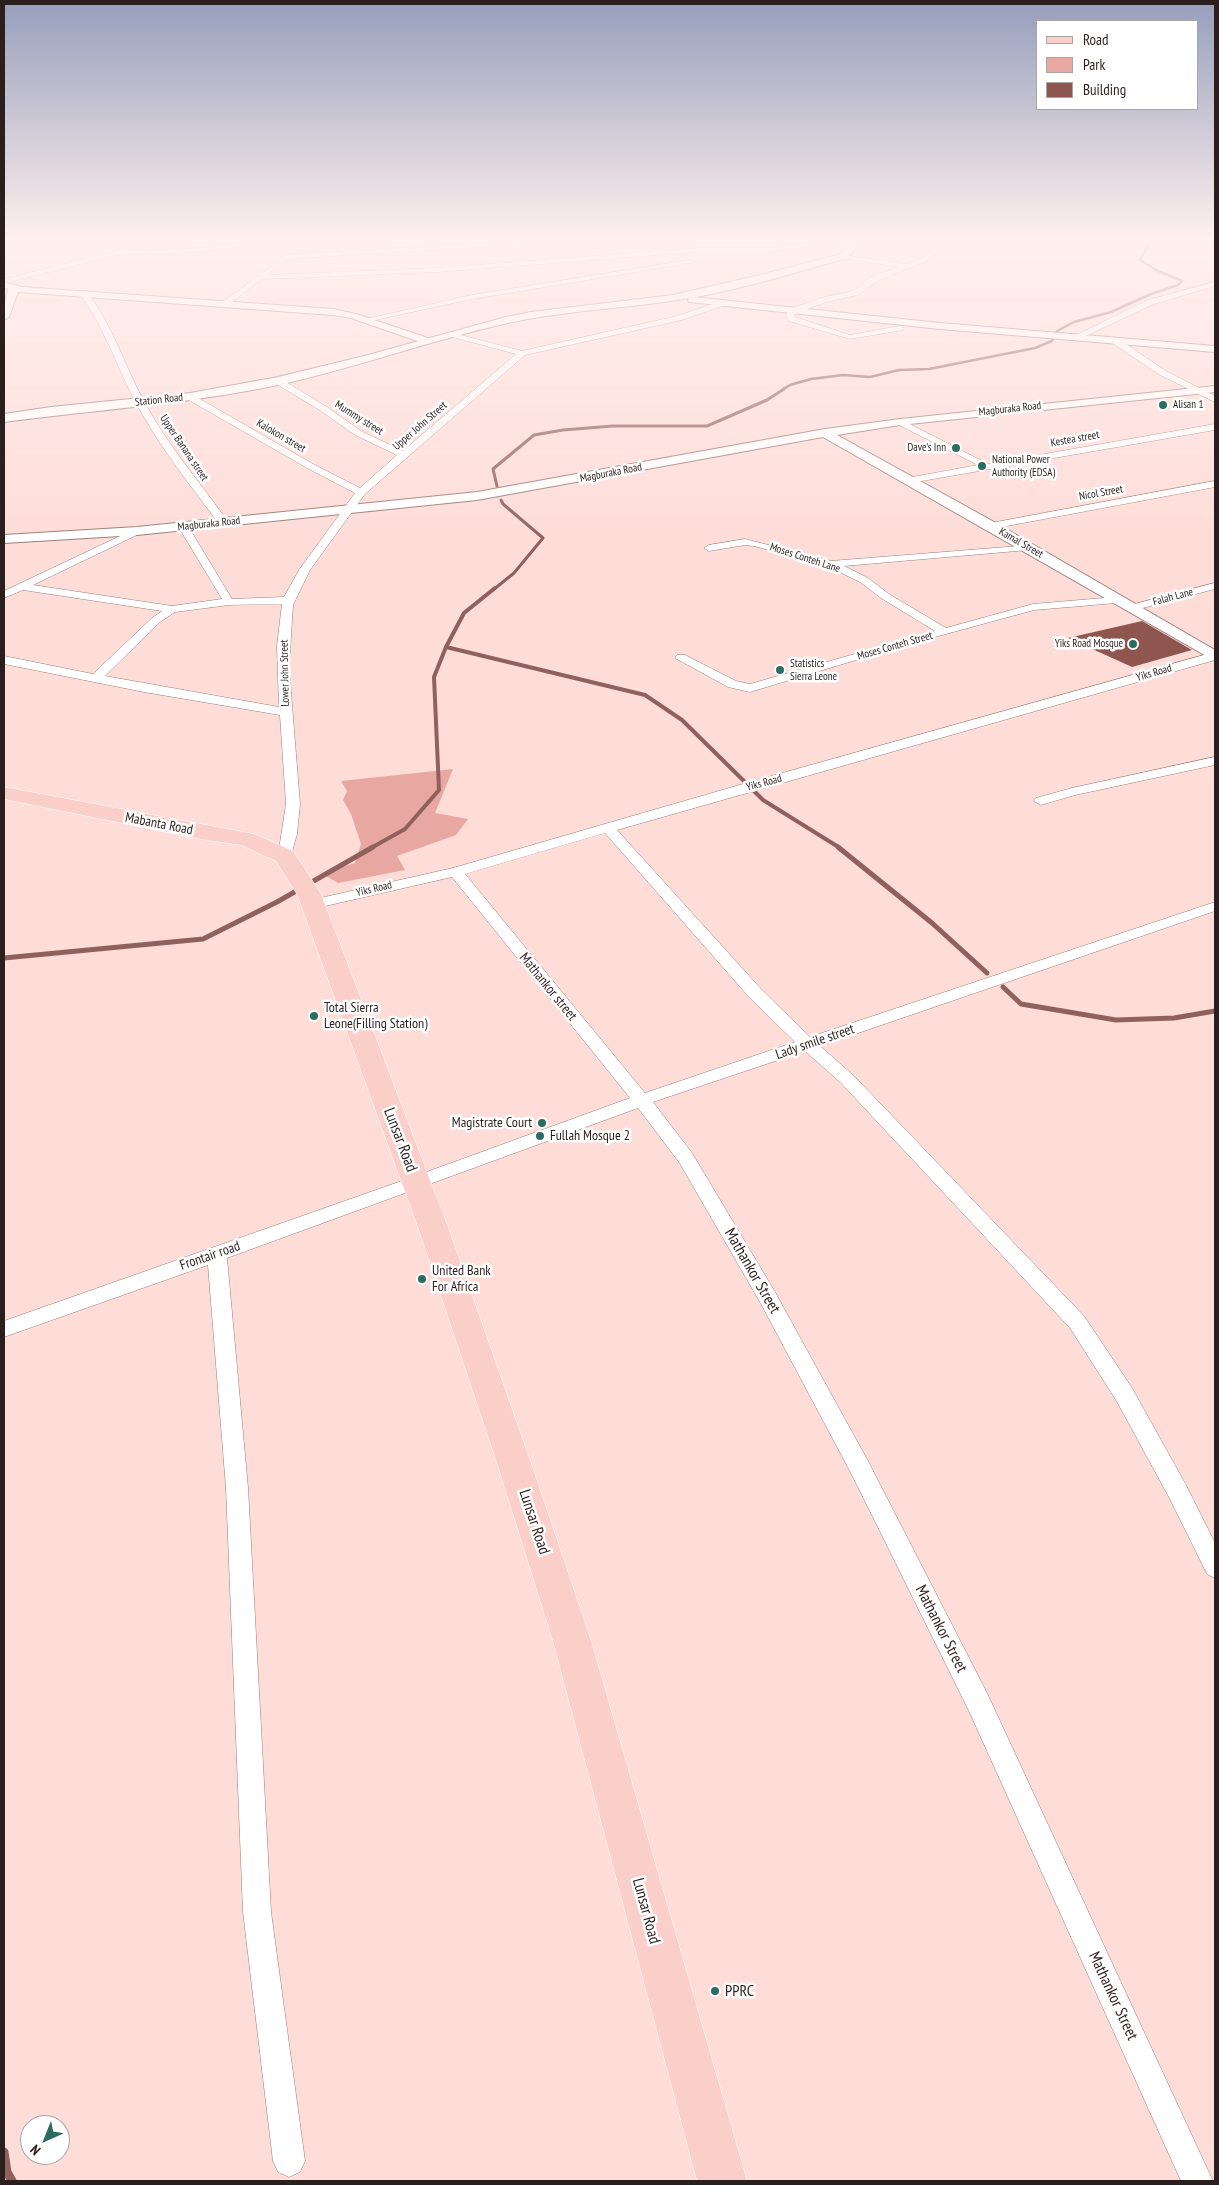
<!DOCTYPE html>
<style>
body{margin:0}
#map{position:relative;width:1219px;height:2185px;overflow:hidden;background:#feddd9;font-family:"PT Sans Narrow",sans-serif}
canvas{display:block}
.frame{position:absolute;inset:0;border:5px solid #2b1f1d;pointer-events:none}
.legend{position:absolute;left:1036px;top:20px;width:162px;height:90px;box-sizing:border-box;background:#fff;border:1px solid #aaa5a5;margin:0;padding:6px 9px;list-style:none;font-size:15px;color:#2b1f1d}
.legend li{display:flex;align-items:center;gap:10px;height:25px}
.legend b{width:25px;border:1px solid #aaa5a5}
.north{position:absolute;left:20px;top:2115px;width:50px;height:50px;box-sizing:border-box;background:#fff;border:1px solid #aaa5a5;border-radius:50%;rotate:224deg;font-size:14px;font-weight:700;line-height:20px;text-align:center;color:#2b1f1d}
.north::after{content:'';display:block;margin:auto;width:18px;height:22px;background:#2b6e5f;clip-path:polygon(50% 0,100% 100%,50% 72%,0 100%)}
</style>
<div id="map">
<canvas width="1219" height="2185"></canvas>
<div class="frame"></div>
<ul class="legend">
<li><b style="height:6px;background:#facfca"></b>Road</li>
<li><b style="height:14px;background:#e8a8a1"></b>Park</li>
<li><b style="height:14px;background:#8f554f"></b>Building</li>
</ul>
<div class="north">N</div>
</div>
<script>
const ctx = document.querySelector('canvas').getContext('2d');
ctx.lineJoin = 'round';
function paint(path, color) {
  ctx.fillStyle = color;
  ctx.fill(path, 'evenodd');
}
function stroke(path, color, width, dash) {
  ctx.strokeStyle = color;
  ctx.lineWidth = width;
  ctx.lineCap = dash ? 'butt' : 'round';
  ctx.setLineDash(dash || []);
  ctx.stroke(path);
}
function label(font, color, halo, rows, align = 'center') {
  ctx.font = font + ' "PT Sans Narrow",sans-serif';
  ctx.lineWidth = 5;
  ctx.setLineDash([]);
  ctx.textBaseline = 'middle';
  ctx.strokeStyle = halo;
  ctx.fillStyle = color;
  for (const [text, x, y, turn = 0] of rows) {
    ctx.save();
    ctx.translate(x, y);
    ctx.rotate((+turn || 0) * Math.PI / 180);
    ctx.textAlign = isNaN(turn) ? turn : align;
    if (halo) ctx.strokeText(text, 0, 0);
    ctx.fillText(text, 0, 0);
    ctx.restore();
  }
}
const green = new Path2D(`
 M453,769L435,813L468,819L456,835L397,856L405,870L338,883L321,873L355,863L361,844L351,814L343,800L347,791L341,781Z`);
const streamFar4 = new Path2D(`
 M782,390L790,385L811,379L843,375L870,377L899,370L929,369L1035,348L1052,341L1057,331L1074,322L1111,312L1151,294L1178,285L1182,281L1156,270L1140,260L1153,236`);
const streamFar3 = new Path2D(`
 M497,486L493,469L534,435L563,430L613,426H707L767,400L784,389
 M493,590L514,573L543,538L503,504L501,500`);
const streamFar2 = new Path2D(`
 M446,647L645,695L682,720L747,784
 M754,791L763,800L840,848
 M371,848L405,829L439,790L434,677L446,647L464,613L495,588`);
const streamFar1 = new Path2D(`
 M838,847L932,923L987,973
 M4,958L203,939L277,902L373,847
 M1003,987L1021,1004L1116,1020L1174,1018L1215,1011`);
const stream = new Path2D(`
 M4,2152L7,2172L12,2181`);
const building = new Path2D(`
 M1142,621L1192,650L1132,667L1068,638Z`);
const minor = new Path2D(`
 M179,236H190L151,247L148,245Z
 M290,236H331L328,238L290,240L200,252L117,255L4,283V279L125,249L128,251L200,248Z
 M600,236H635L632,238L285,259L282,257L285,255Z
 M838,236H849L814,246L767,252H697L437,272L262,279L228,305L221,303L271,267L274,269L268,275L437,268L697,248H767L814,242Z
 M934,249L937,251L936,252L924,262L877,281L858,295L826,302L796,313L794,315L795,317L850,335L900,326L904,328L903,330L850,339L789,321L786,315L790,309L821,298L853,291L871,277L899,267L844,258L841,256L842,255L906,264L920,260Z
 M689,260L691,261V263L472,299L366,322L362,320L472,295Z
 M1215,282V286L1154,304L1079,339L1072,337L1148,300Z
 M80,291H86C113,325 124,365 145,403C168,446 200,482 228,522L227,524H219C190,485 158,445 135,401C116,365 104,326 79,293Z
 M722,301L726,303L725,305L682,320L525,355L365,494L310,570L293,605L289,668L300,804L297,834L290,859H280L278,856L286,804L280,715L144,692L4,664V656L93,674L152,618L162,611L23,590L4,598V591L137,528L141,529V533L33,585L172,606L222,599L178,526L183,523L188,526L232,599L284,597L299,570L355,493L307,468L187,399V395H193L313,464L360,488L397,455L355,435L321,411L275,383V379H281L327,407L361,431L403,451L516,354L449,336V332L522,351L677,316ZM282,604L277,646L279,707L105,676L160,622L175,612L229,605Z
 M1111,338H1117L1166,371L1215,396V402L1160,375L1111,342Z
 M900,419L988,464L1215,424V430L910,483L907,482V478L978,465L897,424V420Z
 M1215,481V487L991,529L986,526L991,523Z
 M745,539L831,561L1032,545L1033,547L1028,550L844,566L868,578L889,594L946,628L1033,604L1116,597L1122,600L1116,603L1034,610L909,644L750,692L728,687L675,658L677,655H685L736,681L750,684L935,631L881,598L860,582L827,566L754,546L745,545L709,551L704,548L709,545Z
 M1215,583V589L1131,611L1125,608L1127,606Z
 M1215,652V660L617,830L761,989L810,1037L1215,902V911L820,1046L853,1075L1084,1316L1132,1388L1186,1485L1215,1543V1578L1207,1574L1170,1499L1116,1400L1070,1328L841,1083L805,1051L653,1102L692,1153L775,1292L868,1461L987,1693L1213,2181H1181L969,1711L852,1475L760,1302L679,1162L638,1108L227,1258L248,1488L271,1912L305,2161L300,2172L289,2177L278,2172L273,2161L243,1912L226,1488L208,1265L4,1337V1321L410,1178L630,1098L452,877L312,909L307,907L304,904L307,901L453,868L743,784ZM605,833L749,997L795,1042L645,1093L465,874Z
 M1215,757V765L1075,795L1041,805L1034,801L1036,798L1072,788Z`);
const tertiary = new Path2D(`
 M4,282L22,287L333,309L356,314L431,339L432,341L431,343H423L351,318L333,315L18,292L9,317L4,320V306L8,289L4,288Z
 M1215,386V392L900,425L837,435L996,523L1215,650V661L823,437L477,500L137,535L4,543V535L137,527L477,492L825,429L900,419Z`);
const secondary = new Path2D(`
 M841,236H851L856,248L847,258C790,274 730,293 671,301C617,309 561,311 508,323C431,340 356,368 278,385C188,404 95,410 4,422V414L51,407L190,393L278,377L368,355L506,317L531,312L673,295L760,275L841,254L846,248Z
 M693,297L940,323L1215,346V352L940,329L689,302L688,300L689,298Z`);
const primary = new Path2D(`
 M4,787L254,834L293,851L321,894L449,1230L532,1466L591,1641L747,2181H697L553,1641L498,1466L419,1230L297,894L276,861L241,845L200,839L4,799Z`);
const markers = [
 [1163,405,5,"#2b6e5f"],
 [956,448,5,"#2b6e5f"],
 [982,466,5,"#2b6e5f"],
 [1133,644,5,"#2b6e5f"],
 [780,670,5,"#2b6e5f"],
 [314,1016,5,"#2b6e5f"],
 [542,1123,5,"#2b6e5f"],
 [540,1136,5,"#2b6e5f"],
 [422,1279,5,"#2b6e5f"],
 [715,1991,5,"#2b6e5f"]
];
const farStreetnames = [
 ["Station Road",159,400,-6],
 ["Magburaka Road",1010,409,-6],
 ["Mummy street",359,418,32],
 ["Upper John Street",420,426,-41],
 ["Kalokon street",281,436,30],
 ["Kestea street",1075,439,-10],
 ["Upper Banana street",184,448,56],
 ["Magburaka Road",611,473,-11],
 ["Nicol Street",1101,493,-10],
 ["Magburaka Road",209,524,-6],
 ["Kamal Street",1021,543,30],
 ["Moses Conteh Lane",805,558,18],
 ["Falah Lane",1173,597,-15],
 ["Moses Conteh Street",895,646,-16],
 ["Lower John Street",285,673,-91],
 ["Yiks Road",1154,673,-16],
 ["Yiks Road",764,783,-15],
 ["Yiks Road",374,889,-13]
];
const farPoinames = [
 ["Alisan 1",1173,405],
 ["Dave's Inn",946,448,"right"],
 ["National Power",992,460],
 ["Authority (EDSA)",992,473],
 ["Yiks Road Mosque",1123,644,"right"],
 ["Statistics",790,664],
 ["Sierra Leone",790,677]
];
const streetNames = [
 ["Mabanta Road",159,824,11],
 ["Mathankor street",548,987,51],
 ["Lady smile street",815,1042,-19],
 ["Frontair road",210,1256,-19]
];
const poiNames = [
 ["Total Sierra",324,1008],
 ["Leone(Filling Station)",324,1024],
 ["Magistrate Court",532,1123,"right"],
 ["Fullah Mosque 2",550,1136],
 ["United Bank",432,1271],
 ["For Africa",432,1287]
];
const nearStreetnames = [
 ["Lunsar Road",400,1140,69],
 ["Mathankor Street",752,1271,60],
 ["Lunsar Road",534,1522,72],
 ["Mathankor Street",941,1629,63],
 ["Lunsar Road",646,1911,75],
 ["Mathankor Street",1113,1996,65]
];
const nearPoinames = [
 ["PPRC",725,1991]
];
paint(green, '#e8a8a1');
stroke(streamFar4, '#90615c', 2.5);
stroke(streamFar3, '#90615c', 3);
stroke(streamFar2, '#90615c', 4);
stroke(streamFar1, '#90615c', 5);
stroke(stream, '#90615c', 9);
paint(building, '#8f554f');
stroke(minor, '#9a7d79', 1);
stroke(tertiary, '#9a7d79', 2);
stroke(secondary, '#9a7d79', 2);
stroke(primary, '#fff', 1);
paint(minor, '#fff');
paint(tertiary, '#fff');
paint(secondary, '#fff');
paint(primary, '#facfca');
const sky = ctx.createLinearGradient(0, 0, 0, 542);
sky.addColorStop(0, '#969ebb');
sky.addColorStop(0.44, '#fff0ee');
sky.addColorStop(1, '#fff0ee00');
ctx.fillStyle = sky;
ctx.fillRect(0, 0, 1219, 542);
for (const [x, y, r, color] of markers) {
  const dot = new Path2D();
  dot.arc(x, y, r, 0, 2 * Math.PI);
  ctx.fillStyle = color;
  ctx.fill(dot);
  stroke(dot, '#fff', 2);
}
label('11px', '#2b1f1d', '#fff', farStreetnames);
label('11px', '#2b1f1d', '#fff', farPoinames, 'left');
label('14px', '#2b1f1d', '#fff', streetNames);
label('14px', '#2b1f1d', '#fff', poiNames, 'left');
label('16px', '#2b1f1d', '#fff', nearStreetnames);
label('16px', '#2b1f1d', '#fff', nearPoinames, 'left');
</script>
